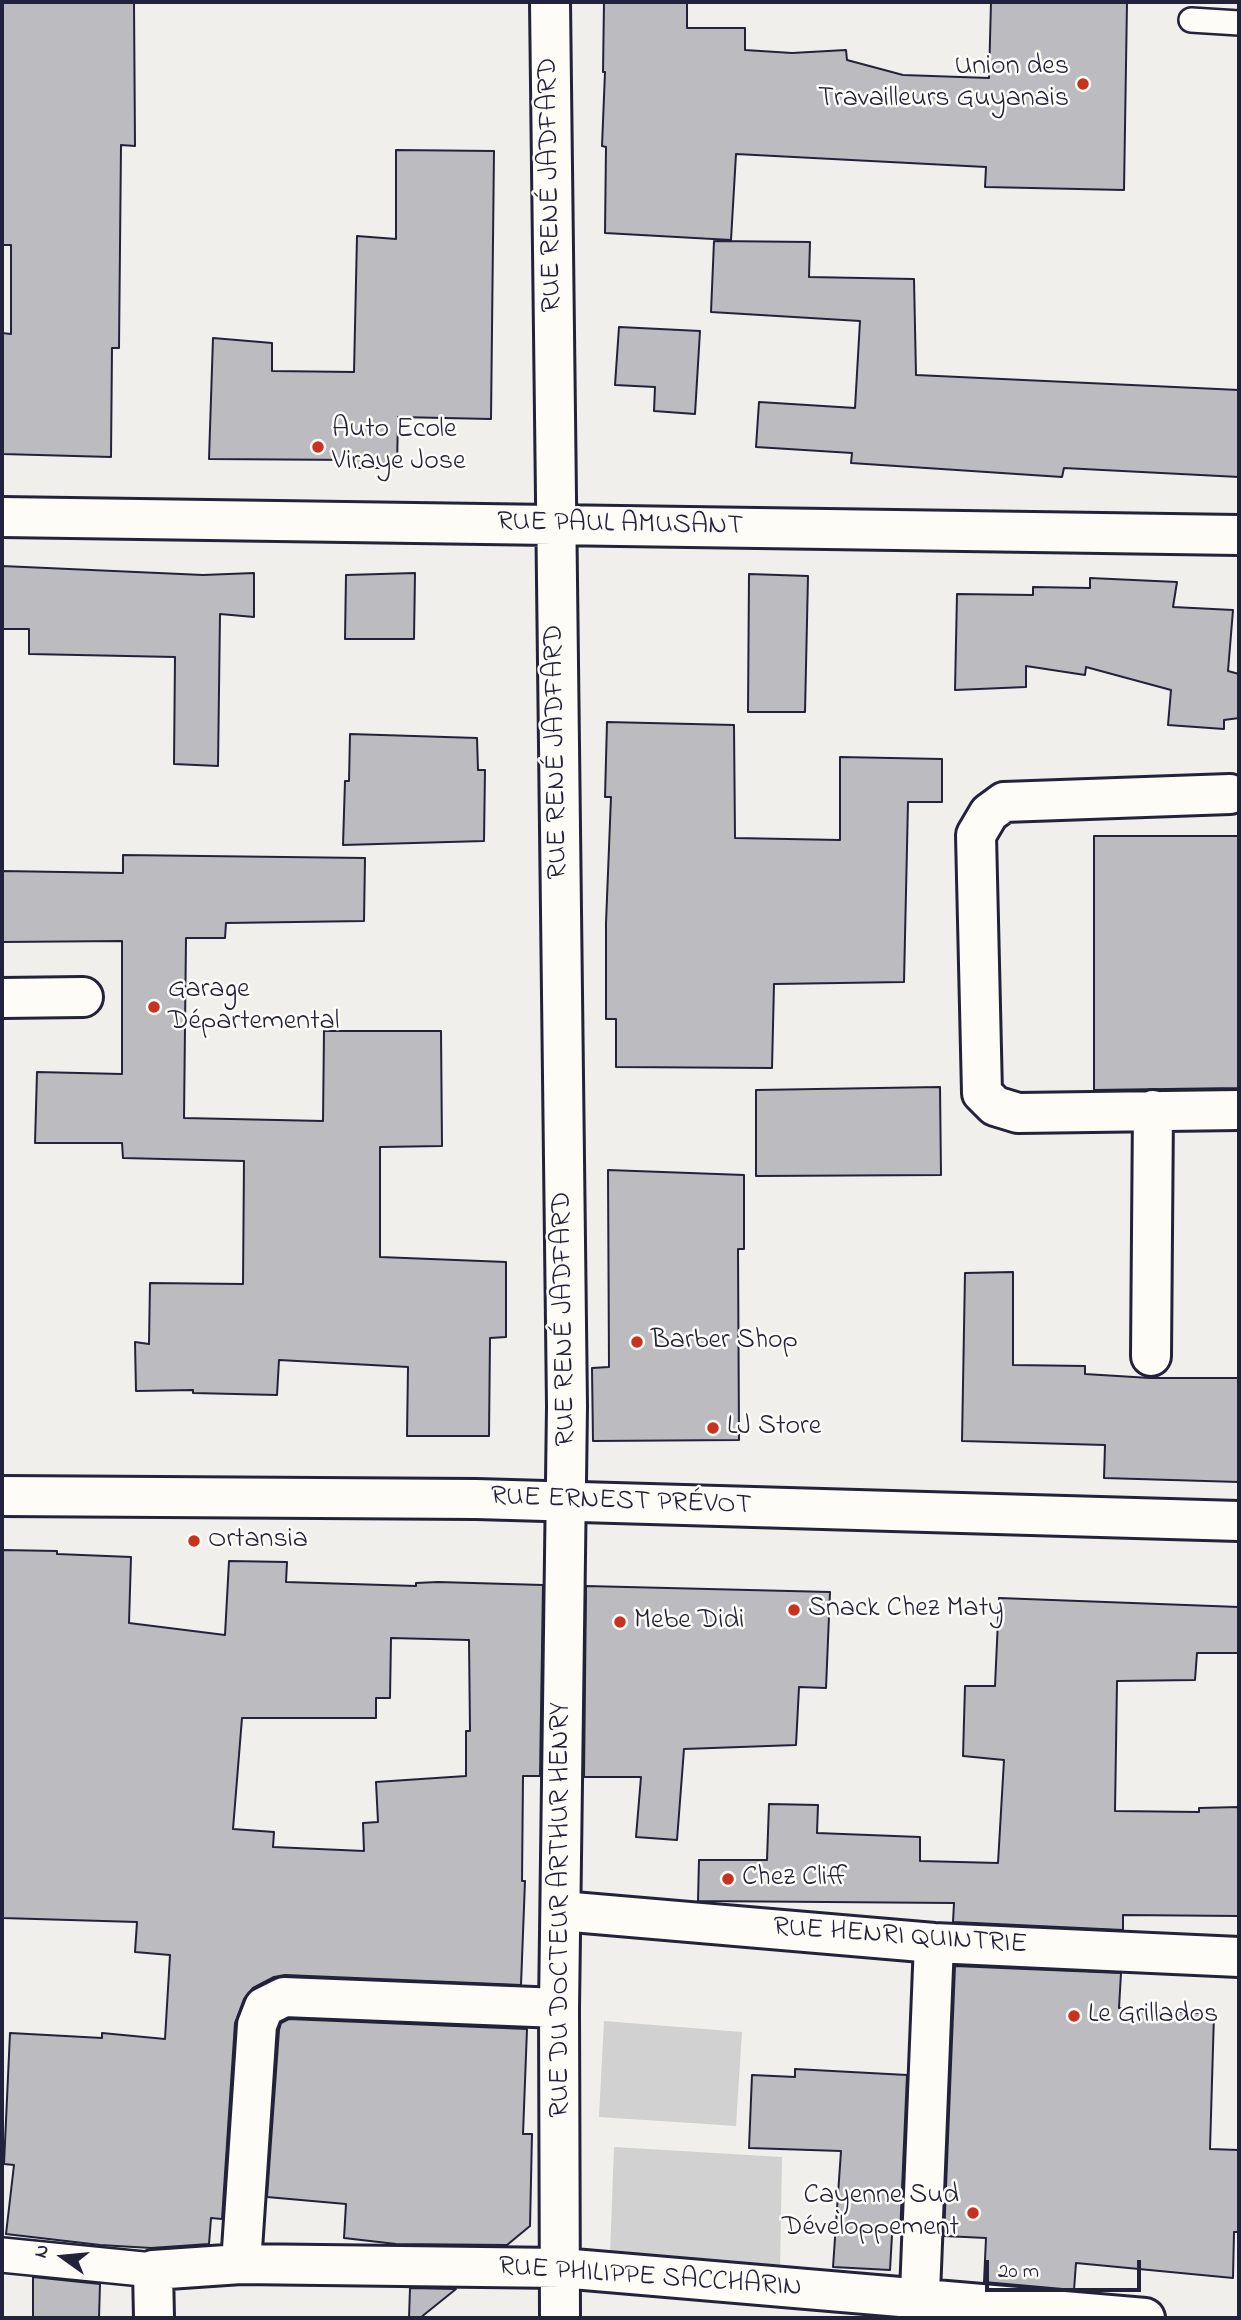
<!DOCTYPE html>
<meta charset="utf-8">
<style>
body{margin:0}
#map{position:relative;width:1241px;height:2320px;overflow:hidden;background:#f0efec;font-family:"Indie Flower",sans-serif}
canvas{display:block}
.frame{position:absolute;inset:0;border:4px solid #22223b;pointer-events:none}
.north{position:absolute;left:28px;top:2222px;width:70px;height:70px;-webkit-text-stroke:5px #fdfcf7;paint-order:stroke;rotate:285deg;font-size:19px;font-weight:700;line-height:28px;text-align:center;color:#22223b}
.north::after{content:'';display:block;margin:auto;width:24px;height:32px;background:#22223b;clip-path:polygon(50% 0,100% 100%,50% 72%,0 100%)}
.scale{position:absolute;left:985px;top:2260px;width:156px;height:32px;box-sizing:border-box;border:4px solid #22223b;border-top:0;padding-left:9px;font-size:21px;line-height:24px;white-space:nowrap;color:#22223b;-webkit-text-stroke:5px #fdfcf7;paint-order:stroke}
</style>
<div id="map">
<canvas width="1241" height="2320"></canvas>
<div class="frame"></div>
<div class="north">N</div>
<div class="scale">20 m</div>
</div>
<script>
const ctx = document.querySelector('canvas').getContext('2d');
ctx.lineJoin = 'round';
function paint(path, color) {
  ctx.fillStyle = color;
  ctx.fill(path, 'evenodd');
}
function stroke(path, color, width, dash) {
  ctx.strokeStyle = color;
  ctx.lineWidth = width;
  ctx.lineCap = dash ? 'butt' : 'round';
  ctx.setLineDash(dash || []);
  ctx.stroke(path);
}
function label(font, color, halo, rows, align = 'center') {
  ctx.font = font + ' "Indie Flower",sans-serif';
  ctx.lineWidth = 5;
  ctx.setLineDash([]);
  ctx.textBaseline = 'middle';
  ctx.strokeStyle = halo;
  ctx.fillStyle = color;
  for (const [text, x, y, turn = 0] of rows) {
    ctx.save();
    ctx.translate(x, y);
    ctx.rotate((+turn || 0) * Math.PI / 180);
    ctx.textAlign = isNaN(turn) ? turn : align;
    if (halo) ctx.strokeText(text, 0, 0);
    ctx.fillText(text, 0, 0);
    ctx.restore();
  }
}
const green = new Path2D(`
 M604,2021L742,2032L736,2126L599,2117Z
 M614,2147L782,2157L780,2270L610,2255Z`);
const building = new Path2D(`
 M2,2H134L135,146L121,145L119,348H112L111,457L2,454V333L11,334V245H2Z
 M604,2H687V28H745V50L792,53L846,50L847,60L903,75L989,78L991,2H1127L1124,190L985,187L986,167L736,154L731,240L605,233L606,147L602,146L605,72H603Z
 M396,150L494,151L491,419L398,417L397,468H355V460L209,459L213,338L272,343V371L354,372L357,236L396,239Z
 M714,241L810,242L809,277L914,279L916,375L1239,390V477L1064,468L1062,477L851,463L852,453L756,447L759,402L855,408L860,321L711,312Z
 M619,327L700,331L695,414L654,411L655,387L615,385Z
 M2,566L203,575L254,573V617L220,614L218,766L174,764L175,657L29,654V629H2Z
 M415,573L414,639H345L346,575Z
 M749,574L808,576L805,712H748Z
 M1090,578L1177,582L1173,607L1233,610L1228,671L1239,674V718L1224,720V729L1168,725L1171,690L1086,667L1085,675L1026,666V687L955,690L957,594L1033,595V587L1090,588Z
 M607,722L734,725L735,838L840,840V757L942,759V802H908L904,982L774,984L772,1068L616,1067V1019H606V923L611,797H605Z
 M350,734L477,738L478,770H485L484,841L343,845L345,781H349Z
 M1094,836H1239V1088L1094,1090Z
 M123,855L365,858L364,921L226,923L225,938H186L184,1118L323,1121L324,1031H441L442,1146L380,1147V1257L506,1262V1337L490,1338L489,1436H407L408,1367L279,1360L277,1395L193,1393V1390L136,1391L135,1342L149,1344L150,1283L243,1284L244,1161L123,1158L122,1143H35L37,1072L122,1074V941L2,942V871L123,873Z
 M940,1087L941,1175L756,1176V1090Z
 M608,1170L744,1175V1249H738L739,1440L593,1441L592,1368L609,1367Z
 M1013,1272V1365L1085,1366V1374L1150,1378H1239V1482L1104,1478L1105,1445L962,1441L965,1273Z
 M2,1550L57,1551V1554L131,1557L129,1623L225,1635L229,1561L287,1562L286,1582L416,1586V1583L438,1582L543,1585L540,1776H523L522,1881H525L521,1985L285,1975L274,1977L253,1988L244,1999L235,2023L222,2219L211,2218L209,2244L151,2248L100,2245L6,2234L14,2165L4,2164L10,2033L102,2038V2033L165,2039L170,1955L135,1952L137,1922L2,1918ZM391,1638L469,1640L470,1731H466V1776L376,1782L378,1822L363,1823L364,1851L273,1847L274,1832L233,1829L242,1718H376V1698H390Z
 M586,1586L830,1592L826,1688L799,1687L796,1745L684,1749L677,1840L636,1837L641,1777H584Z
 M999,1598L1239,1607V1653H1197L1195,1680L1117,1681L1115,1811L1199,1812V1808L1239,1807V1916L1123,1915V1930L953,1922L954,1903L698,1901L699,1860H767L769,1804L818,1805L817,1833L920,1837V1861L998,1863L1004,1760L963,1756L965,1686H995Z
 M955,1966L1121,1973L1119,2008L1214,2014L1210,2149L1239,2150V2232H1234L1233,2278L1076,2263L1074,2290L984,2282L986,2238L944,2236Z
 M289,2019L527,2029L523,2134H532L530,2226L507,2245L396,2244L344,2238L346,2204L267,2197L279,2030L281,2023Z
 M795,2069L907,2075L900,2235H892L890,2270L833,2267L841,2151L749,2148L752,2075L795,2077Z
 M33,2277L100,2284L99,2318H33Z
 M410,2288L456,2289L420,2318H409Z`);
const service = new Path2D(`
 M1191,20L1239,23`);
const pedestrian = new Path2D(`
 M2,2255L153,2270`);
const minor = new Path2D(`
 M550,2L567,1406L559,2008L560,2318
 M2,517L1239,535
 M1230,794L1004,802L989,813L976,835L982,1093L995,1106L1018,1113L1239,1110
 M2,998L83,997
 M1151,1356L1153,1110
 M561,1911L934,1943L1239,1957
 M241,2264L257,2025L264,2007L284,1997L559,2008
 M154,2318L153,2270L241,2264L561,2268L1145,2318
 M919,2318L934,1943`);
const tertiary = new Path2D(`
 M2,1496L476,1499L1239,1521`);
const markers = [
 [1083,84,7,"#c8321e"],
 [318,447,7,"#c8321e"],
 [154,1007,7,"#c8321e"],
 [637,1342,7,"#c8321e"],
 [713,1428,7,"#c8321e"],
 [194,1541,7,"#c8321e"],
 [794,1610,7,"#c8321e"],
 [620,1622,7,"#c8321e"],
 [728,1879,7,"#c8321e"],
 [1074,2016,7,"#c8321e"],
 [973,2213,7,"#c8321e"]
];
const poiNames = [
 ["Union des",1069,68,"right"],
 ["Travailleurs Guyanais",1069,100,"right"],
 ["Auto Ecole",332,431],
 ["Viraye Jose",332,463],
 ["Garage",168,991],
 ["Départemental",168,1023],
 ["Barber Shop",651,1342],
 ["LJ Store",727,1428],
 ["Ortansia",208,1541],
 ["Snack Chez Maty",808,1610],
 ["Mebe Didi",634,1622],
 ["Chez Cliff",742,1879],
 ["Le Grillados",1088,2016],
 ["Cayenne Sud",959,2197,"right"],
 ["Développement",959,2229,"right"]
];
const streetNames = [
 ["RUE RENÉ JADFARD",552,185,-91],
 ["RUE PAUL AMUSANT",620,526,1],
 ["RUE RENÉ JADFARD",558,752,-91],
 ["RUE RENÉ JADFARD",566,1319,-91],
 ["RUE ERNEST PRÉVOT",621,1503,2],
 ["RUE DU DOCTEUR ARTHUR HENRY",562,1910,-90],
 ["RUE HENRI QUINTRIE",900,1938,4],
 ["RUE PHILIPPE SACCHARIN",650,2279,4]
];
paint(green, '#d2d1d1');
paint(building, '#bcbcc0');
stroke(building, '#22223b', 2);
stroke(service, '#22223b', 28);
stroke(pedestrian, '#22223b', 38);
stroke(minor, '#22223b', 44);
stroke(tertiary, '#22223b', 44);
stroke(service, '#fdfcf7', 23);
stroke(pedestrian, '#fdfcf7', 33);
stroke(minor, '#fdfcf7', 38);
stroke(tertiary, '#fdfcf7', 38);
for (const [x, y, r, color] of markers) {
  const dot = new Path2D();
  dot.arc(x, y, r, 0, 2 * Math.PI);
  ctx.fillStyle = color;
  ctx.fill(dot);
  stroke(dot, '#fdfcf7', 2.5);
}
label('28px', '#22223b', '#fdfcf7', poiNames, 'left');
label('28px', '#22223b', '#fdfcf7', streetNames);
</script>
